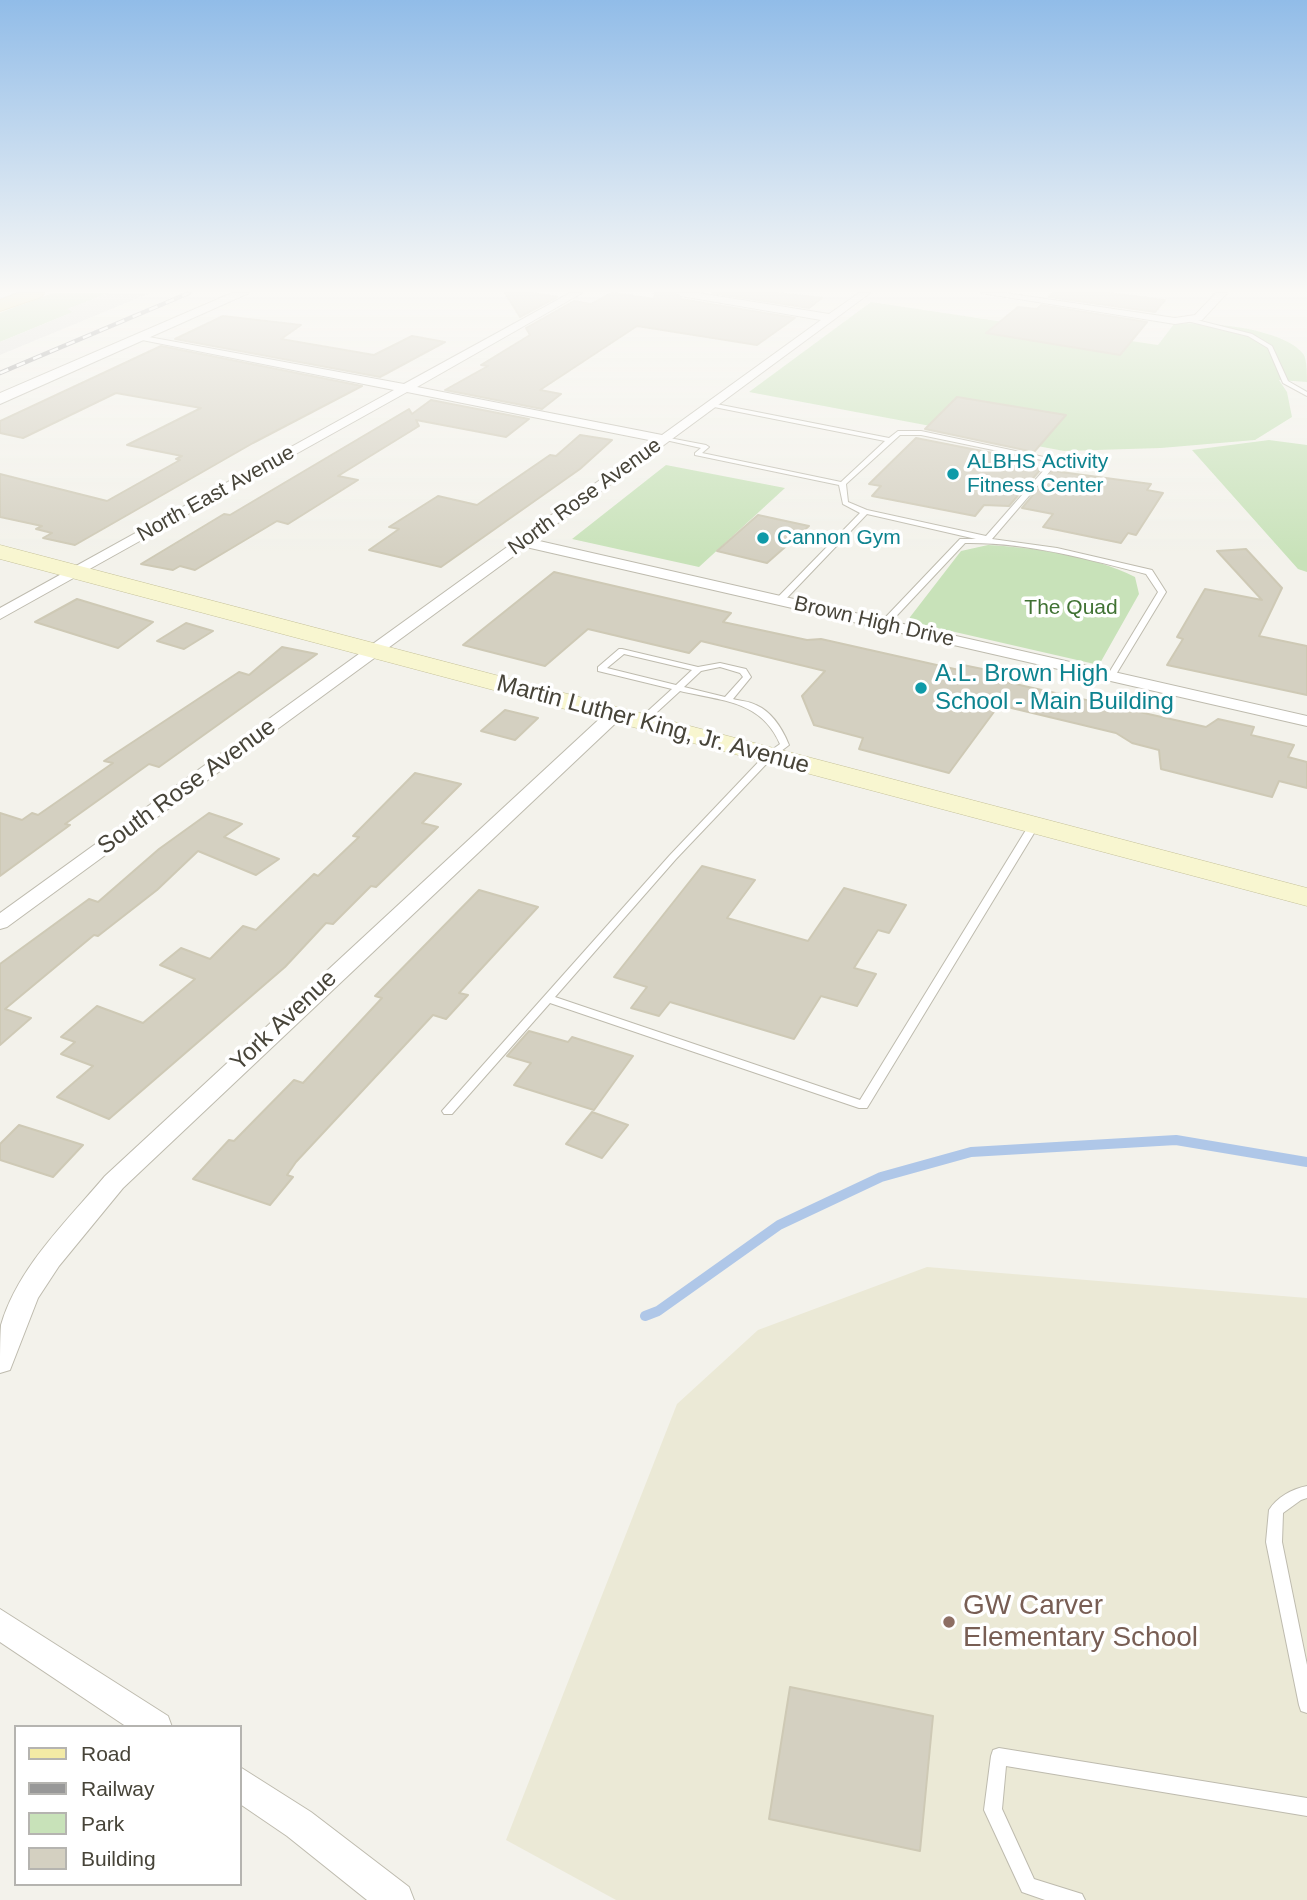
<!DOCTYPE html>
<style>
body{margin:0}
#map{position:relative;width:1307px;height:1900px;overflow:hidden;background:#f3f2eb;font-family:Helvetica,sans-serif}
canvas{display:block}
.legend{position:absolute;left:14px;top:1725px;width:228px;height:161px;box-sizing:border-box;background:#fff;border:2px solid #b5b4b0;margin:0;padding:9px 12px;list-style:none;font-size:21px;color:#474439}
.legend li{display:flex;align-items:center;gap:14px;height:35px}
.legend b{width:35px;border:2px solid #b5b4b0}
</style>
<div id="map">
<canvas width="1307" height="1900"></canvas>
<ul class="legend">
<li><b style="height:9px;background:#f3eaa5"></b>Road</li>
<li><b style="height:9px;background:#989898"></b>Railway</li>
<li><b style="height:19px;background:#c8e2b9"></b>Park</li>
<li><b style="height:19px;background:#d4d0c1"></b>Building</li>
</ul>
</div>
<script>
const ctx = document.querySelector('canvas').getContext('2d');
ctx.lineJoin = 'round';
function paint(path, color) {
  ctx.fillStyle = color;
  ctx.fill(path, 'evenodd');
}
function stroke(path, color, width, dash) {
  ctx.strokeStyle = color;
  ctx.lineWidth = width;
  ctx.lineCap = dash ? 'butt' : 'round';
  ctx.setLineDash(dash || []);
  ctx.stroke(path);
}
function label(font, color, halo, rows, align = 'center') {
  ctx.font = font + ' Helvetica,sans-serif';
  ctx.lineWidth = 7;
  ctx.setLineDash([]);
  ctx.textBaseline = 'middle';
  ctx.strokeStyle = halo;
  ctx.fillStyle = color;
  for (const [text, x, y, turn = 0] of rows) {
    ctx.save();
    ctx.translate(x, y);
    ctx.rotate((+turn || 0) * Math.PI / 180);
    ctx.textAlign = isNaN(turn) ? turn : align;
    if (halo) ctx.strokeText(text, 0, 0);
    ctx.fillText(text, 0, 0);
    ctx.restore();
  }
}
const education = new Path2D(`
 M927,1267L1307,1298V1900H616L506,1840L677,1404L758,1330Z`);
const green = new Path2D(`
 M53,293H108L68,309L73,312L0,342V313Z
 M871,302L1158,345L1174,324C1205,321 1285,328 1304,355C1307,362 1307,374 1307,382L1279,380L1287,392L1292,417L1255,440L1161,448L1064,451L749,392Z
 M1269,440L1307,445V572L1298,569L1192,450Z
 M666,465L785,488L699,567L572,539Z
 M988,545C1036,548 1092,555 1135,577L1139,594L1099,665L907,621L961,551Z`);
const parking = new Path2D(`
 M108,293H150L0,355V342L73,312L67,309Z`);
const stream = new Path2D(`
 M645,1316L658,1311L779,1225L881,1177L971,1152L1176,1140L1307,1162`);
const building = new Path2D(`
 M505,293H531L557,297L520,317Z
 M612,293L654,299L655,293H674L681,299L795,318L757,345L637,326L540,390L561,394L542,409L445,390L488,366L481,365L530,335L526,328L574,301L591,304Z
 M712,293H776L822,298L809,308Z
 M1053,293H1107L1165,300L1155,312L1049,297Z
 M1041,305L1147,322L1120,355L986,333L1018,307L1037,309Z
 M223,316L301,325L281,339L374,355L412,336L445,342L380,377L175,339Z
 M161,346L362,386L253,443L75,545L43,538L52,533L36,529L42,526L0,517V474L107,501L180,460L176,459L182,456L127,445L201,408L116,393L23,438L0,433V421Z
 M957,397L1066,415L1034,452L925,429Z
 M431,400L529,419L506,437L416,420L419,426L338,476L358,480L288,524L277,521L195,570L180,566L173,570L141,564L224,514L230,515L409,409L412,414Z
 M580,435L612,440L580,469L441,567L369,550L399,529L389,527L438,496L477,505L550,455L556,456Z
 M916,438L1028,460L1026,462L1034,463L1031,467L1041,469L1009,506L984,505L975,516L872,496L881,486L869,484Z
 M1053,471L1151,484L1147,490L1163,493L1136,535L1128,533L1121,543L1043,527L1053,514L1022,508Z
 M758,515L809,526L767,563L717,551Z
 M1246,549L1282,588L1259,636L1307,646V695L1167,665L1183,639L1177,637L1205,589L1262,600L1217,551Z
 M554,572L731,613L723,622L807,640L821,639L959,670L963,665L997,672L993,679L1206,727L1218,719L1254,727L1251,735L1294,745L1288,757L1307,762V788L1279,781L1272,797L1161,769L1159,750L1132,743L1116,733L999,705L949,773L859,749L863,738L814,725L802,696L825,671L701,641L689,653L588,629L545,666L463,645Z
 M77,599L153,622L118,648L35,622Z
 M186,623L213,631L184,649L157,641Z
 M282,647L317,654L159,767L149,764L65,824L70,825L0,876V813L22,820L32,813L38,815L113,763L104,761L239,672L249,675Z
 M505,710L538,718L515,740L481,731Z
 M415,773L461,784L422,823L438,827L376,887L371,886L333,924L326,923L285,967L109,1119L57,1097L93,1066L61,1054L75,1042L61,1037L97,1006L143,1023L195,979L160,965L181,948L210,959L243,926L256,930L314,874L318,876L359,837L353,836Z
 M209,813L242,824L224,837L279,859L256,875L198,851L157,890L98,936L94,935L5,1009L31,1018L0,1045V964L89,899L98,902L159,849Z
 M702,866L755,880L727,918L808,941L844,888L906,905L889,933L878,930L854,968L876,974L857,1006L821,996L794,1039L670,1002L659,1016L631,1008L647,987L614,977Z
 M479,890L538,907L459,993L468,995L446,1019L433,1015L296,1162L287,1175L293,1177L270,1205L193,1179L229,1140L234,1141L294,1080L303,1083L382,998L375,996Z
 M529,1031L568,1042L572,1037L633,1056L594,1110L514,1085L531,1063L507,1056Z
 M592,1112L628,1125L602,1158L566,1144Z
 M19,1125L83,1145L53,1177L0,1160V1144Z
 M790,1687L933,1716L920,1851L769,1819Z`);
const service = new Path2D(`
 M1189,318L1252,334L1272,346L1288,381L1307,392V396L1283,383L1268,348L1248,336L1187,321L1186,320Z
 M711,403L889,438L898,431H921L1058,460V462L992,539L1057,548L1152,570L1166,592L1115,676L1111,679L1107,676L1158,592L1146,574C1086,559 1027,542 965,543L887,626H884L880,624L881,622L960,539H976L867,514L783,602H777V598L860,513L843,504L839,485L695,455V453L701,448L661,439L664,437L706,445L709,447L702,453L841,482L885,441L709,406V404ZM900,435H921L1051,462L986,536L867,510L848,502L846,484Z
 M619,649H622L698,667L720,663L746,669L751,677L733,699C740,701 749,701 756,705C772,712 783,730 789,745L772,758L676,859L555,997L860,1100L1029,825L1034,822L1039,825L867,1108H859L550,1003L452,1114H444L442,1111L670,855L766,754L780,744C761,700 721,701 680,691L644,724H638V720L672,689L598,671V667ZM624,654L692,670L676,685L607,668ZM720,667L740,673L743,677L725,697L684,687L701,671Z
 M1307,1486V1498L1301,1500L1283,1513L1282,1542L1307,1665V1713L1301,1711L1299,1705L1266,1542L1269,1510C1277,1497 1292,1489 1307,1486Z
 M999,1748L1307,1798V1816L1006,1766L1002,1809L1034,1879L1082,1894L1085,1900H1045L1022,1892L984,1810L991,1756L993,1750Z`);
const minor = new Path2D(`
 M570,293H582L417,387L662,435L821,320L681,296L676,293H698L829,314L859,293H870L535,540L1307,716V726L526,547L7,927L0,929V913L654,441L407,392L0,619V608L394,390L142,340L138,339V335L404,384Z
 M981,293H1005L1175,318L1195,315L1216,293H1227L1202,320L1175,324Z
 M614,710L620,711L623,715L620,719L123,1188L59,1266L38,1298L10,1370L0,1373C0,1358 0,1339 1,1325C18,1267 67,1221 105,1176L608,711Z
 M0,1609L168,1716L172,1727H127L0,1642Z
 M240,1767L311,1812L409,1887L414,1900H367L287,1836L240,1804Z`);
const tertiary = new Path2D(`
 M232,293H249L0,404V393Z`);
const secondary = new Path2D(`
 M0,545L1307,888V906L0,559Z`);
const primary = new Path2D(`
 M19,293H44L41,297L0,311V300Z`);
const rail = new Path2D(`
 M0,373L189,293`);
const markers = [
 [953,474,7,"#0f9aa8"],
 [763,538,7,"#0f9aa8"],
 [921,688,7,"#0f9aa8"],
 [949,1622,7,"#8d6e63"]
];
const farCulturenames = [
 ["ALBHS Activity",967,462],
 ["Fitness Center",967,486],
 ["Cannon Gym",777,538]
];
const farStreetnames = [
 ["North East Avenue",216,494,-29],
 ["North Rose Avenue",585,497,-36],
 ["Brown High Drive",874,622,13]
];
const farParknames = [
 ["The Quad",1071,608]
];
const cultureNames = [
 ["A.L. Brown High",935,674],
 ["School - Main Building",935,702]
];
const streetNames = [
 ["Martin Luther King, Jr. Avenue",653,725,15],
 ["South Rose Avenue",187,787,-36],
 ["York Avenue",284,1021,-43]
];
const nearEducationnames = [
 ["GW Carver",963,1606],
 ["Elementary School",963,1638]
];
paint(education, '#ebe9d6');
paint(green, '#c8e2b9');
paint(parking, '#e3e2df');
stroke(stream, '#afc7e8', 10);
paint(building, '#d4d0c1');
stroke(building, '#cec9b5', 2);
stroke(service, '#bebbae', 2);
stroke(minor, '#bebbae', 2);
stroke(tertiary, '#bebbae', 2);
stroke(secondary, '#c5c199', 1);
stroke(primary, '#d6ca76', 2);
paint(service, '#fff');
paint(minor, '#fff');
paint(tertiary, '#fff');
paint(secondary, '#f8f6d0');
paint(primary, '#f3eaa5');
stroke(rail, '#989898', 4.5);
stroke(rail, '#fff', 2.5, [9]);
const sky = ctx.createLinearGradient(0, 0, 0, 559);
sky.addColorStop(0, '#91bce8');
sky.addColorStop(0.52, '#faf9f6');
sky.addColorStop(1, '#faf9f600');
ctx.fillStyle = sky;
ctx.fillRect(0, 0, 1307, 559);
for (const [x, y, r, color] of markers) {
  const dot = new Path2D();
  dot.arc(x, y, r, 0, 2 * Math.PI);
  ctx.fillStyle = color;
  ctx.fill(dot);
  stroke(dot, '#fff', 2.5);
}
label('21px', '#0d838f', '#fff', farCulturenames, 'left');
label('21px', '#474439', '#fff', farStreetnames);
label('21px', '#407233', '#fff', farParknames);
label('24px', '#0d838f', '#fff', cultureNames, 'left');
label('24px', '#474439', '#fff', streetNames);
label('28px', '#785e54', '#fff', nearEducationnames, 'left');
</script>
